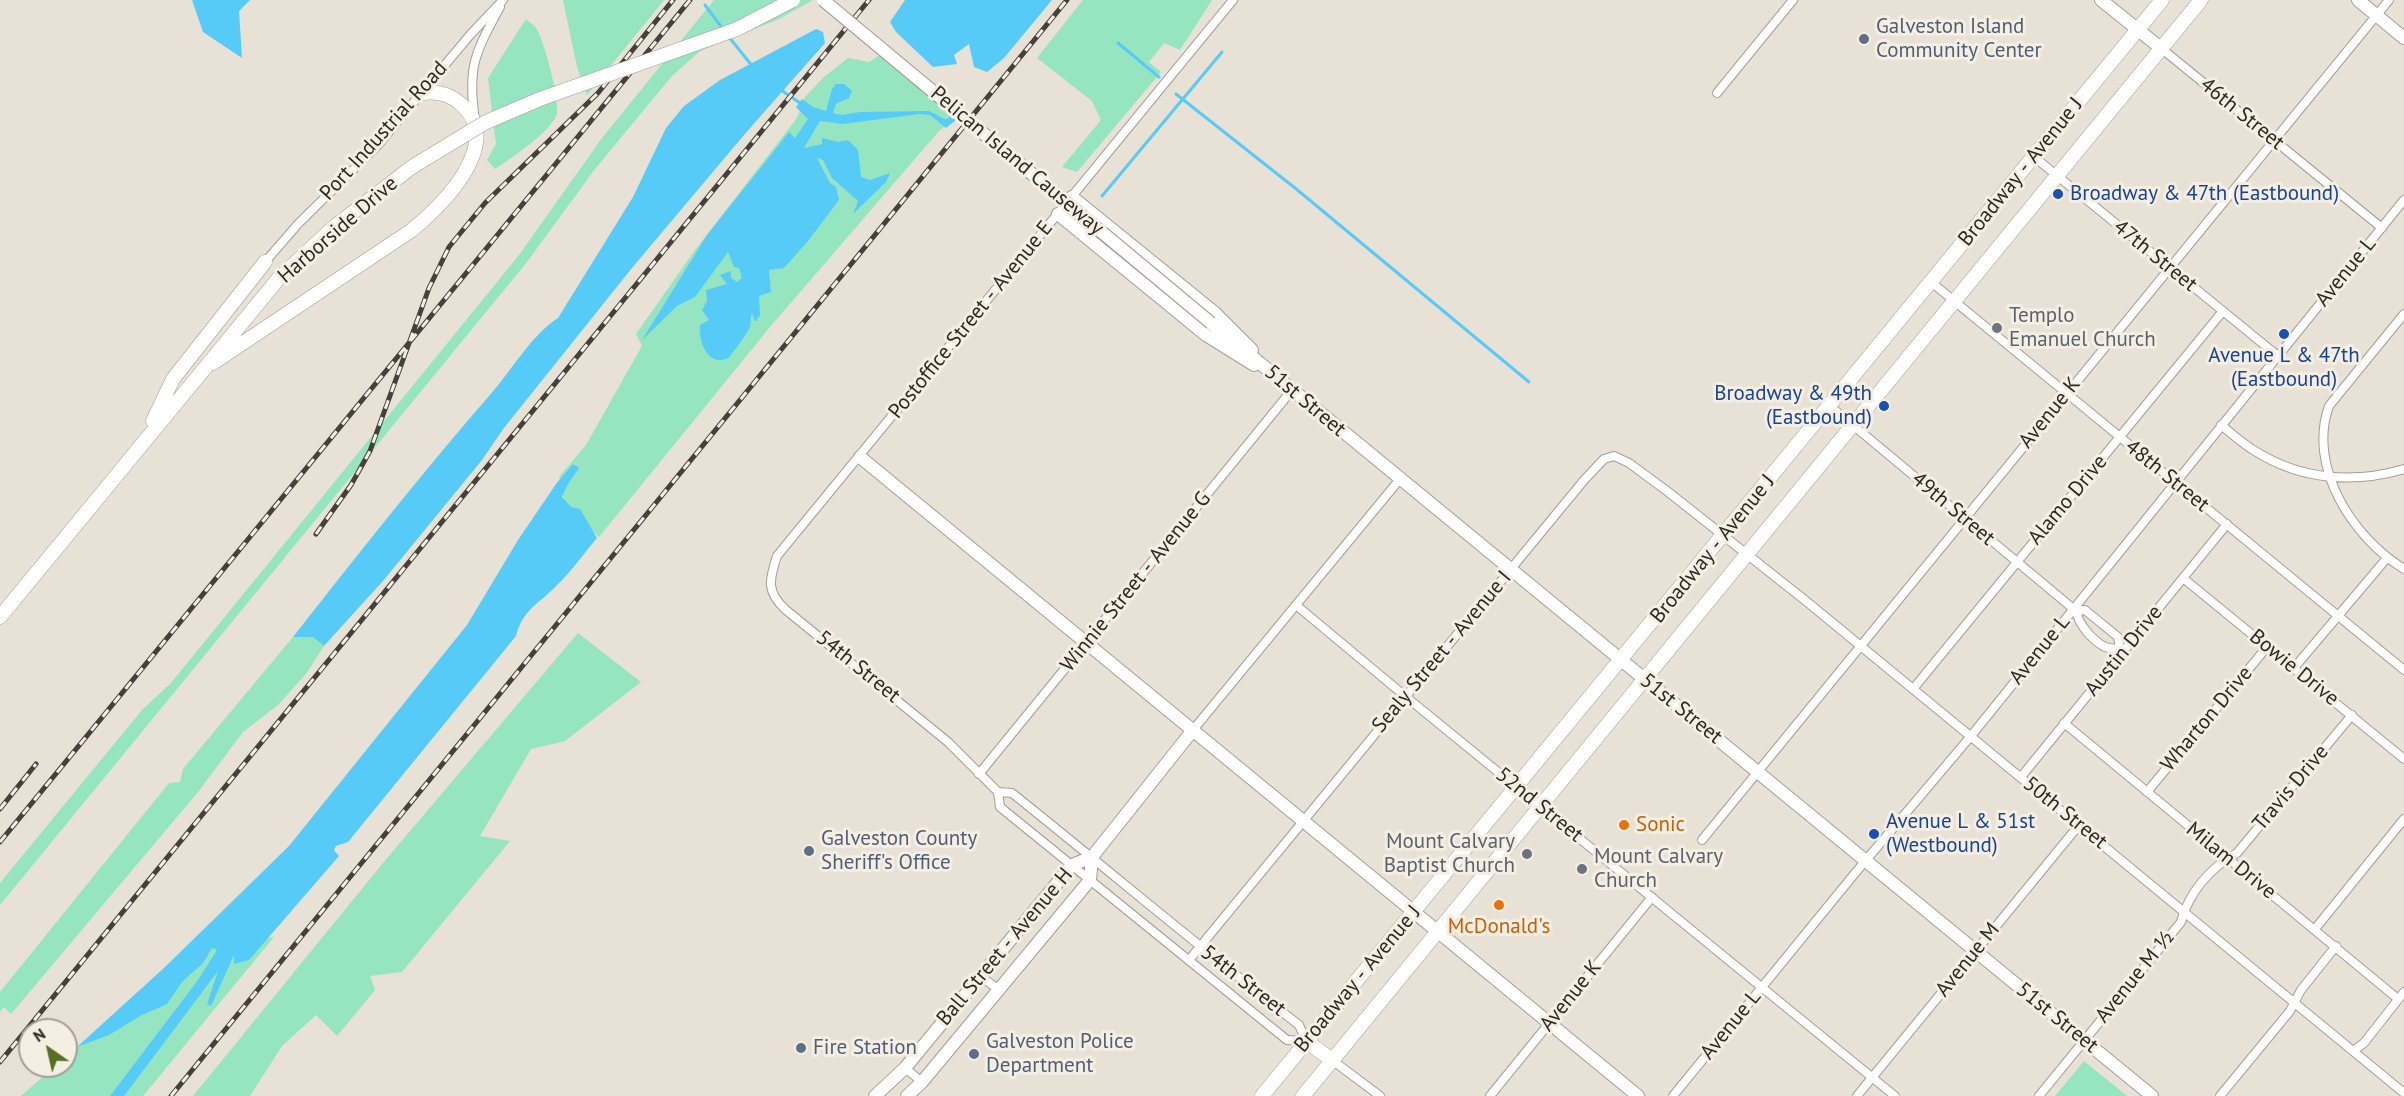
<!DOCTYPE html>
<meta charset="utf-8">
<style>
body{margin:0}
#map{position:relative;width:2404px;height:1096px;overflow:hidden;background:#e8e1d6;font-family:"PT Sans",sans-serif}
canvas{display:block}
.north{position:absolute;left:18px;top:1018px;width:60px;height:60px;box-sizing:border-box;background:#f5eee3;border:2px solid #a59f97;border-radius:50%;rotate:326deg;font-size:16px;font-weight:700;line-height:24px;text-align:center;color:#2c2925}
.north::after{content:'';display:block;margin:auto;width:21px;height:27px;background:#567023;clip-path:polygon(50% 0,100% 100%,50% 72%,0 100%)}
</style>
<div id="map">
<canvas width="2404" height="1096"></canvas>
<div class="north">N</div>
</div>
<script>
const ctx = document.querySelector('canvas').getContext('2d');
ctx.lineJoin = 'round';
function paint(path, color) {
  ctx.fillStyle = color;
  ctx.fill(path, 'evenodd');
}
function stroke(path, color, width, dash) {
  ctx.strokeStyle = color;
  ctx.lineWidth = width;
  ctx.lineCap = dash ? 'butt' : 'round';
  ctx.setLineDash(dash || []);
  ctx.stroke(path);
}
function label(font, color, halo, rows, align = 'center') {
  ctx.font = font + ' "PT Sans",sans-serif';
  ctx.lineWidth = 6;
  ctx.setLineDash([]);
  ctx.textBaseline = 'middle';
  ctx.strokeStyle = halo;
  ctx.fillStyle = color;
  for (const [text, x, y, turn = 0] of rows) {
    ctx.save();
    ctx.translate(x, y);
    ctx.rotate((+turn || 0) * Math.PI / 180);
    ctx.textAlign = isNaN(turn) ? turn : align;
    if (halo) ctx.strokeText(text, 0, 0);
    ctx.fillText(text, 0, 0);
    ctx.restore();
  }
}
const green = new Path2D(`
 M563,0H664L587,95L577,67Z
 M714,0H813L779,19L700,51L672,76L595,169L527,262L0,905V883L142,710L171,683L519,255L602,138Z
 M1083,0H1212L1180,50L1164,43L1149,62L1161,72L1077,172L1062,167L1101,120L1092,101L1037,58Z
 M526,19C529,22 534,25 536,28C544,40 560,101 557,113C554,130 510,159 495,169L487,160L496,144L488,78Z
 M888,50L962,112L939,131L770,327L599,537L565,506L559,477L586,445L642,346L636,334L695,250L797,118L805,97L824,77L848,58L869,62Z
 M578,633L641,682L565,741L531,749L480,836L510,841L402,972L370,976L375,990L337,1036L316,1015L282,1046L250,1096H193L383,863Z
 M293,637H313L324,646L306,674L278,705L243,732L198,792L11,1014L4,1007L0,1012V992L169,783L180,782L183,769Z
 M274,937L143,1096H21L55,1066H66V1057L73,1051L210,944Z
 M2084,1061L2127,1096H2055Z`);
const water = new Path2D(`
 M192,0H250L239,11L242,58L203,32Z
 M905,0H1052L1004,58L987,72L974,67L969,44L954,55L957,64L933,67L896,32L890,22Z
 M816,29L823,32L825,43L744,135L632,268L504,428L482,460L383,581L324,646L313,637H293C359,553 425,469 495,389C515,365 532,335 558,318L633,197L666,128L684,106L720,80Z
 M836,84H844L852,91L849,98L836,104L833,113L842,115L860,112L929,111L943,120L947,119L955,112L961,116L946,128L930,115L919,114L843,124L820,121L804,148L822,144V138L838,142L848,140L858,150L861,177L870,180L890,173L886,182L853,214L858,201L832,178L823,160L817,158L830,183L836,187L839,200L808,241L784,268L769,270L771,292L759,296L760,315L755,322L752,313C750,318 751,323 750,327C748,332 732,355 728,358C707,368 698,339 700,325L709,320L702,310L707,301L706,290L727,284L720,275L731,271V278L737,282L742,278L739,268L734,267L728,252L695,297L677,306L642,340L707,235L789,132L795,138L808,119L796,107L802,99L813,107L826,111L832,89Z
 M573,464L579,468L568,484L562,497L571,507L580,509L597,538C582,556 568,576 550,592C533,608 523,611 516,636L348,842L336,846L334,850L339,856L249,960L234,964V955L211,1006L207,1004L218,971L124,1096H110L198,980L217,950L212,948L203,963L182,982L167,1004L140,1016L109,1035L77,1047L165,967L289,846L467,625L518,540L556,484Z`);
const stream = new Path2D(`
 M705,5L723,29
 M729,37L753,67
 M1118,43L1159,77
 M781,90L800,103
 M1176,94L1295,188L1529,382
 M930,113L945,121
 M1102,196L1222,52`);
const street = new Path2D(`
 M2162,49L2382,228
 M1717,93L1793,0
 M475,120C467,67 475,53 500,7
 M2033,156L2278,356
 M265,262L298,224L378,145L470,35L503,0
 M1931,282L2404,670
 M2404,314L2329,406C2307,467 2353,538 2404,569
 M1830,406L2076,611C2079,625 2092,640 2105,647C2112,650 2118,647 2124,651
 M2221,425C2232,434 2243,444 2255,451C2301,480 2353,484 2404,469
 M2183,578L2404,759
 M1296,605L1400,479
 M2076,611L2085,610L2118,637L2120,648
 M2294,668L2387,558
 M1913,689L2223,311
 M2064,723L2398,999
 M1193,730L1296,605L1405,696L1895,1096
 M979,774L1292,390
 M2021,777L2227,524
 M998,792L1012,793C1108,870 1202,949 1299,1025L1306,1041L1287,1040L1000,807L998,792L948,742L786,610C766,592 769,580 777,556L1233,0
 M2147,792L2267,647
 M1702,840L2389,0
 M2315,929L2404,819
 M1189,960L1585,479L1604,459L1614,456L1629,463L1667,491L1806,601L2404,1093
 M980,976L998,989
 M2353,1051L2364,1043L2404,992
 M1332,1060L1380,1096
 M905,1068L922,1082
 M1490,1096L1652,897
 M1673,1096L1856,872L1971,736L2404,200
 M1857,1096L2079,825
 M2039,1096L2181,922C2189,892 2210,868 2237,853L2352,715
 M2220,1096L2290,1011L2301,990L2336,946`);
const secondary = new Path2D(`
 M2101,0L2162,49
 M2358,0L2404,38
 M1072,197L1215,313L1252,350
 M1058,214L1206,335L1254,365
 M1211,323L2152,1096
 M860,457L1638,1096
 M875,1096L905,1068L1072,865L1092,857L1193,730
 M907,1096L922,1082L1090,880L1092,857`);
const primary = new Path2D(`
 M213,363L412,230C441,206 503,146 464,107C451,94 439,91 421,93
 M153,421L173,379L265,262
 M0,617L279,278L334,227L412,167
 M1306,1041L1332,1060
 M1262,1096L2162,0
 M1303,1096L2201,0`);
const rail = new Path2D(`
 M316,534L351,485L370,451L429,288L449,247L485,203L598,93L673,0
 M0,809L36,764
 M0,842L690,0
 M0,1062L869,0
 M171,1096L1067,0`);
const secondaryBridge = new Path2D(`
 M823,0L1211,323`);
const primaryBridge = new Path2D(`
 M412,167L486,122L540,99L737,29L793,0`);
const markers = [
 [1864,39,6,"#5c6f8a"],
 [2058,194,6,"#1a4fb4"],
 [1997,328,6,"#6b7280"],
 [2284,334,6,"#1a4fb4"],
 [1884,406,6,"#1a4fb4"],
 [1624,825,6,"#e8710a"],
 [1874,834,6,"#1a4fb4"],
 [809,851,6,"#5c6f8a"],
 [1527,854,6,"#6b7280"],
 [1582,869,6,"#6b7280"],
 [1499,905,6,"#e8710a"],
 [801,1048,6,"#5c6f8a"],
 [974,1054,6,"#5c6f8a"]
];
const serviceNames = [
 ["Galveston Island",1876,27],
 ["Community Center",1876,51],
 ["Galveston County",821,839],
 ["Sheriff's Office",821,863],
 ["Galveston Police",986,1042],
 ["Department",986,1066],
 ["Fire Station",813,1048]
];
const streetNames = [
 ["46th Street",2242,114,39],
 ["Port Industrial Road",384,131,-48],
 ["Pelican Island Causeway",1017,161,40],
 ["Broadway - Avenue J",2021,172,-51],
 ["Harborside Drive",338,230,-41],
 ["47th Street",2155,256,39],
 ["Avenue L",2346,272,-51],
 ["Postoffice Street - Avenue E",971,320,-51],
 ["51st Street",1305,401,40],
 ["Avenue K",2050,413,-51],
 ["48th Street",2167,476,39],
 ["Alamo Drive",2068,500,-50],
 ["49th Street",1953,509,40],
 ["Broadway - Avenue J",1713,549,-51],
 ["Winnie Street - Avenue G",1136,582,-51],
 ["Avenue L",2040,650,-51],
 ["Austin Drive",2124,651,-51],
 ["Sealy Street - Avenue I",1442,652,-50],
 ["54th Street",858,667,39],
 ["Bowie Drive",2294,668,39],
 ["51st Street",1681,709,39],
 ["Wharton Drive",2207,719,-50],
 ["Travis Drive",2291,788,-50],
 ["52nd Street",1539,805,39],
 ["50th Street",2065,813,39],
 ["Milam Drive",2231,861,39],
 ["Ball Street - Avenue H",1005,947,-50],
 ["Avenue M",1968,960,-51],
 ["Avenue M ½",2135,977,-51],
 ["Broadway - Avenue J",1358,979,-50],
 ["54th Street",1243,981,38],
 ["Avenue K",1571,996,-51],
 ["51st Street",2057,1018,39],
 ["Avenue L",1731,1025,-51]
];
const transitNames = [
 ["Broadway & 47th (Eastbound)",2070,194],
 ["Avenue L & 47th",2284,356,"center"],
 ["(Eastbound)",2284,380,"center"],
 ["Broadway & 49th",1872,394,"right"],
 ["(Eastbound)",1872,418,"right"],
 ["Avenue L & 51st",1886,822],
 ["(Westbound)",1886,846]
];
const worshipNames = [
 ["Templo",2009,316],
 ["Emanuel Church",2009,340],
 ["Mount Calvary",1515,842,"right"],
 ["Baptist Church",1515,866,"right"],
 ["Mount Calvary",1594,857],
 ["Church",1594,881]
];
const foodNames = [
 ["Sonic",1636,825],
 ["McDonald's",1499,927,"center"]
];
paint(green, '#95e5c1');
paint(water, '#57cbf7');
stroke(stream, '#57cbf7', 3);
stroke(street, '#a59e94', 10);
stroke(secondary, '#a59e94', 14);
stroke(primary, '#a59e94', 15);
stroke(street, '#fff', 8);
stroke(secondary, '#fff', 12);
stroke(primary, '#fff', 14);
stroke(rail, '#44403b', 5);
stroke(rail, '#f5eee3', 3, [9]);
stroke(secondaryBridge, '#a59e94', 14, []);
stroke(primaryBridge, '#a59e94', 15, []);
stroke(secondaryBridge, '#fff', 12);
stroke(primaryBridge, '#fff', 14);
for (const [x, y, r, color] of markers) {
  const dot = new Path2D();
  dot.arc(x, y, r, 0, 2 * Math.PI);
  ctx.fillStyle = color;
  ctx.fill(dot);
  stroke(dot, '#f5eee3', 2);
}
label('21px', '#4e5e75', '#f5eee3', serviceNames, 'left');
label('21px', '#2c2925', '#f5eee3', streetNames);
label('21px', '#164399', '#f5eee3', transitNames, 'left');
label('21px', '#5b616d', '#f5eee3', worshipNames, 'left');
label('21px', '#c56008', '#f5eee3', foodNames, 'left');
</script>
